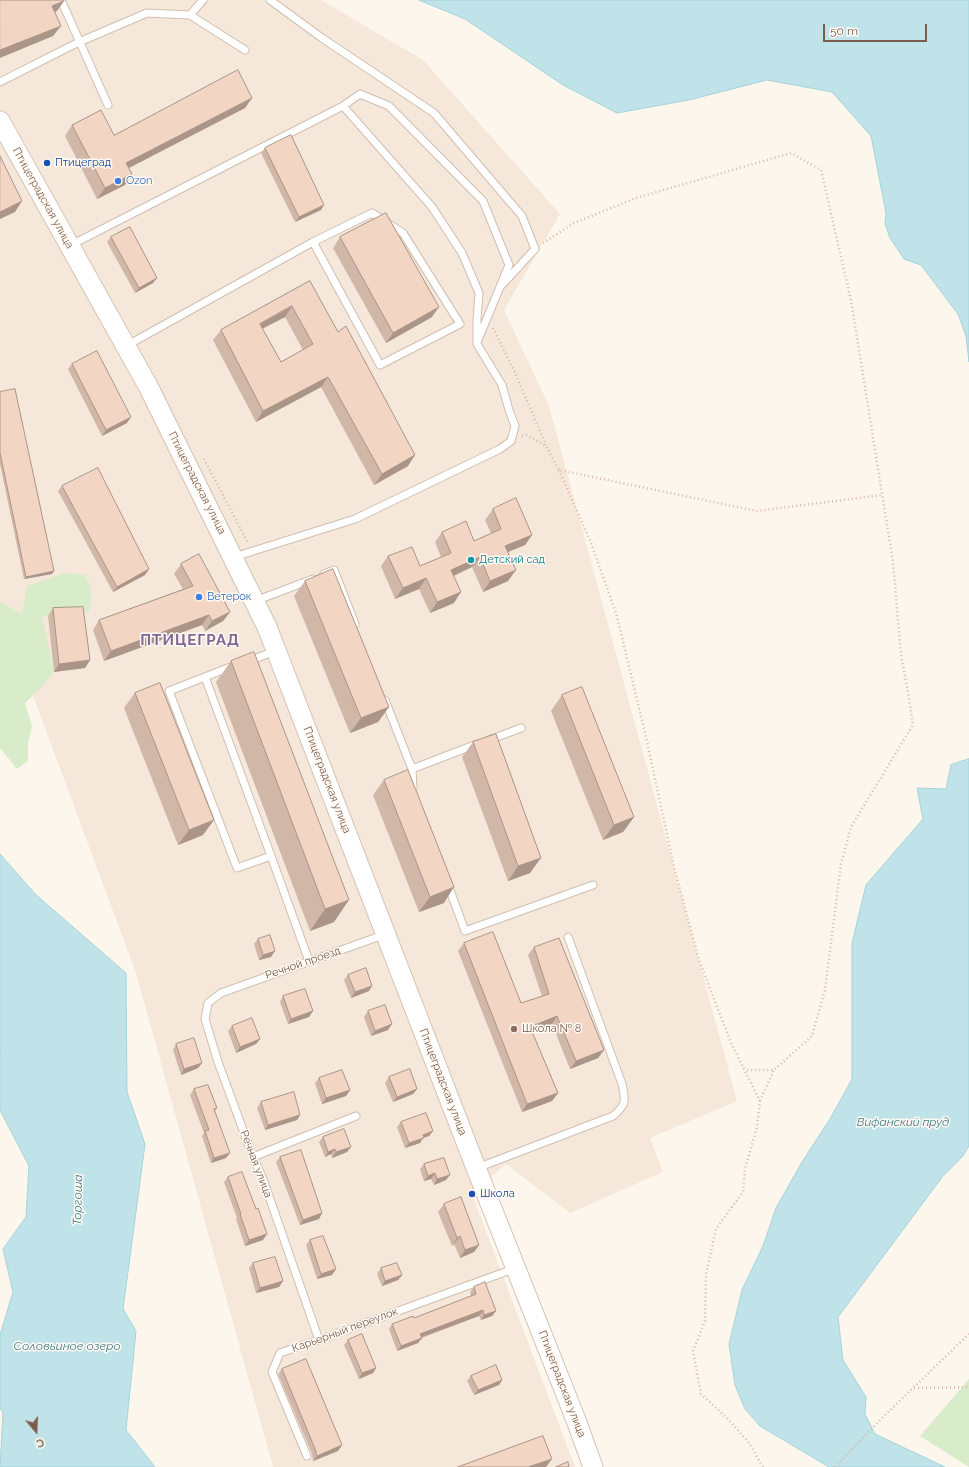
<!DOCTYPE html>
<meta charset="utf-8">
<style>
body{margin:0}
#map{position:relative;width:969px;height:1467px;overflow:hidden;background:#fdf6ec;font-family:Raleway,sans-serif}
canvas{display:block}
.north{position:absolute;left:16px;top:1411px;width:40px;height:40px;-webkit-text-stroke:3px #fffaf3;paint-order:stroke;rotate:161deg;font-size:11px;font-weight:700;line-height:16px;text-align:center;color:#7a5c4d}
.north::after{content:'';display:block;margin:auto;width:14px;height:18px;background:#7a5c4d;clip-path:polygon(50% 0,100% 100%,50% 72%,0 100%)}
.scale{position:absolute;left:823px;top:24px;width:104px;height:18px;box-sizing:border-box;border:2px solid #7a5c4d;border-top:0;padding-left:5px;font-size:12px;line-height:14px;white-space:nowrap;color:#7a5c4d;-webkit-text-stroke:3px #fffaf3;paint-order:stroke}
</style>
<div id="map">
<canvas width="969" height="1467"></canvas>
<div class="north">С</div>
<div class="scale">50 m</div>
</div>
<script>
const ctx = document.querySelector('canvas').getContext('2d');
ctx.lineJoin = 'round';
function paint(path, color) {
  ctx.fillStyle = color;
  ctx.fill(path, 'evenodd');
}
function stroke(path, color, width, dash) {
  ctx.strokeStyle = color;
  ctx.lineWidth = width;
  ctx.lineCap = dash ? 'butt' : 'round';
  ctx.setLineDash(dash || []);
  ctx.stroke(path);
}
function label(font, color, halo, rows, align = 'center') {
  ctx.font = font + ' Raleway,sans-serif';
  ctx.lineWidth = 3;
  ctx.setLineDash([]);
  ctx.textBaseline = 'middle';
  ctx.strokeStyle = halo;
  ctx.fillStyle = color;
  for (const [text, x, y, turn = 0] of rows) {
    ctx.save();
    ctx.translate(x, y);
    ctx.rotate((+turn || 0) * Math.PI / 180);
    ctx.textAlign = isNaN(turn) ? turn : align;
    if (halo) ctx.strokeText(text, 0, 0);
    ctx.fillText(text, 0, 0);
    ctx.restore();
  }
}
const residential = new Path2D(`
 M0,0H321L423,60L560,214L504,310L549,406L737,1101L650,1138L663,1172L570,1213L506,1164L472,1194L575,1467H273L136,973L0,607Z`);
const green = new Path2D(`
 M64,573L85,575C93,589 93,596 89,611L82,615L42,616L54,672L39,690L25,703L32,726L28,744V761L17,769L0,748V602L22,614L27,586Z
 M969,1379V1467L920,1436Z`);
const water = new Path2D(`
 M419,0H969V362L966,336L958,314L921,265L904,259L890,238L885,224L886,213L871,136L832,92L767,80L689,100L617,113L563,85L465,19Z
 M969,759V1146L962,1157L943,1176L838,1317L843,1360L866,1397L865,1414L875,1434L945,1467H829L760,1426L745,1409L735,1385L729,1344L742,1290L763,1246L776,1208L802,1162L830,1119L852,1079V943L866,885L923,819L917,788L946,789L951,765Z
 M0,854L35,894L126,973L127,1092L145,1144L123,1309L136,1331L126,1430L155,1467H0L3,1413L0,1408V1335L13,1292L3,1249L26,1217L29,1166L0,1110Z`);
const path = new Path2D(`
 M543,243L574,223L636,198L791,153L821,170L851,300L893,562L901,655L908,692L913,725L851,827L841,864L825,990L812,1036L774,1070H745
 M493,328L515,373L546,445
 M522,436L526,435L546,446L559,470L757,511L882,495
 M204,459L248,543
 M559,470L591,543L616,613L646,737L674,867L699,960L731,1043L760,1101L757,1127L745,1169L743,1192L716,1229L706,1274L705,1321L693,1351L701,1394L728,1419L749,1443L763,1467
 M760,1101L774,1070
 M914,1388L969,1387
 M835,1467L883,1417L969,1334`);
const lane = new Path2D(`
 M61,0L108,105
 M270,0L322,38L434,113L522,216L535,249L501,286
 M190,15L203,0
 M0,82L79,42L147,13L190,15L245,50
 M343,106L360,94L389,106L483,201L509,265L478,340
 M71,245L343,106L432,207L462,253L479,293L477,319V344L502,385L509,410L515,426L511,441L500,449L355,519L234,557
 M126,346L313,242L380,365L460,324L403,233L372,213L313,242
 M324,574L334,570L355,624
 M255,601L313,579
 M249,661L275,651
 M205,677L271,856L237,868L169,691L233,666
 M385,700L412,769L413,789
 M489,740L521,728
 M412,769L477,744
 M271,856L309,961
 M448,885L465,931L593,885
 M253,1157L356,1116
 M477,1168L613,1116C626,1105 626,1101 622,1084L568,937
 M319,1340L263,1179L253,1157L218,1062L205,1019L208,1003L221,993L386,934
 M307,1456L272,1372L280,1353L319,1340L516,1268`);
const secondary = new Path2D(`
 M0,121L148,386L267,627L476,1168L576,1420L593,1467`);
const wall = new Path2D(`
 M252,98L245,108L129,168L125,185L97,199L65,136L72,125L114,135Z
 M265,148L321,210L295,222L261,153Z
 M111,237L153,283L135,293L107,242Z
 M340,237L432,317L386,343L333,248Z
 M310,281L408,466L374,485L321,387L256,422L213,340L221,330ZM285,317L303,350L281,362L262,329Z
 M72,364L127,423L102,436L68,369Z
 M0,392L54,571L52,574L24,579L0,464Z
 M62,486L149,569L145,575L113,592L58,491Z
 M493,509L532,535L525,545L508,552V581L483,592L472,567L454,576V603L430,613L419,589L395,599L381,566L388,556L420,566L441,557L435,542L442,532L474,541L491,533L485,520Z
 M181,564L230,612L223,621L205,631L202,625L104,661L93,630L99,620L183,589L174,574Z
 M305,581L389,707L378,722L350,733L294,596Z
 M53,608L90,660L85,668L54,672L48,616Z
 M231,661L334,922L310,931L216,682Z
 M135,693L203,835L178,845L124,708Z
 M562,695L634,817L623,832L603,840L551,711Z
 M473,742L530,873L508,881L462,757Z
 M384,780L444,903L419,912L373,795Z
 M258,939L271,957L259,960L254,944Z
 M464,943L521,1003L542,996L528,955L534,947L604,1050L598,1058L570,1069L552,1024L532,1032L558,1093L552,1101L522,1112L458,951Z
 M348,975L369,991L351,998L344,980Z
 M283,996L309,1017L288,1024L280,1002Z
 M368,1011L388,1030L371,1036L364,1017Z
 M232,1026L260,1039L256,1044L236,1053L228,1031Z
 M176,1044L202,1063L198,1068L181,1075L173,1050Z
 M389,1077L417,1089L413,1094L393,1102L385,1083Z
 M319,1078L350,1090L346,1096L322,1104L315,1083Z
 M194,1089L217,1108L215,1111L226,1158L211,1163L202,1136L204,1133L190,1095Z
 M261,1102L300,1115L297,1120L265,1130L257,1108Z
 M401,1122L433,1131L429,1136L423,1138L420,1143L405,1148L397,1127Z
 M323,1137L347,1152L332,1158L331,1154L325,1157L319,1142Z
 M280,1157L322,1213L319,1219L300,1225L276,1162Z
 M424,1164L446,1180L434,1185L431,1179L424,1181L420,1169Z
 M228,1177L263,1240L245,1246L236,1219L237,1218L224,1182Z
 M444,1204L479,1245L474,1252L460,1258L454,1244L452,1246L438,1212Z
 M310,1240L332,1275L317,1279L306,1245Z
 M253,1263L283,1281L279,1287L256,1293L249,1268Z
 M381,1268L402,1275L398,1280L382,1286L377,1274Z
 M474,1287L496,1311L492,1316L481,1320L479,1316L422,1338L418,1343L397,1351L389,1329L392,1324L414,1318L471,1296L470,1292Z
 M348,1340L376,1368L373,1373L359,1379L344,1345Z
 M282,1369L342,1445L338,1451L313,1461L312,1454L278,1374Z
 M471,1376L502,1380L499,1385L474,1395L467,1381Z`);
const shadedWall = new Path2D(`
 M64,1L57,11L44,17L52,6Z
 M61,26L53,36L0,58V50Z
 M252,98L245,108L119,173L126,163Z
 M132,174L125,185L97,199L105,188Z
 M22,201L15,212L0,219V212Z
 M324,205L321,210L295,222L299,217Z
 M157,278L153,283L135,293L139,288Z
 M292,306L285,317L252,334L260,324Z
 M439,307L432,317L386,343L393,333Z
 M328,377L321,387L256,422L263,411Z
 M131,417L127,423L102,436L106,430Z
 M415,455L408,466L374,485L382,474Z
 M532,535L525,545L498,556L505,546Z
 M480,557L472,567L444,580L451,570Z
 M149,569L145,575L113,592L117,587Z
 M516,570L508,581L483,592L490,581Z
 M54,571L52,574L24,579L26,577Z
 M426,578L419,589L395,599L403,588Z
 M461,592L454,603L430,613L437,602Z
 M230,612L223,621L205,631L212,621Z
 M209,615L202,625L104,661L111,651Z
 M90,660L85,668L54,672L59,664Z
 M389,707L378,722L350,733L361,718Z
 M634,817L623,832L603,840L614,825Z
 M214,820L203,835L178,845L189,830Z
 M541,858L530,873L508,881L518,866Z
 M454,887L444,903L419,912L430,897Z
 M349,900L334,922L310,931L325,909Z
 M275,951L271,957L259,960L263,955Z
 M372,986L369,991L351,998L355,992Z
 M313,1011L309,1017L288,1024L291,1019Z
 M557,1016L552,1024L525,1035L530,1027Z
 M392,1024L388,1030L371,1036L375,1031Z
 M260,1039L256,1044L236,1053L240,1047Z
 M604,1050L598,1058L570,1069L576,1061Z
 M202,1063L198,1068L181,1075L184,1069Z
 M417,1089L413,1094L393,1102L397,1097Z
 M350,1090L346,1096L322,1104L326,1098Z
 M558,1093L552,1101L522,1112L527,1104Z
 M300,1115L297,1120L265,1130L268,1125Z
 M433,1131L429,1136L423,1138L420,1143L405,1148L409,1143L423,1135Z
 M351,1147L347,1152L332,1158L336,1152Z
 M335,1149L331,1154L325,1157L328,1152Z
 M230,1153L226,1158L211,1163L214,1158Z
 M435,1173L431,1179L424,1181L428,1176Z
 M450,1175L446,1180L434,1185L437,1179Z
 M322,1213L319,1219L300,1225L303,1220Z
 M267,1234L263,1240L245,1246L249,1240Z
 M460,1236L454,1244L452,1246L457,1238Z
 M479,1245L474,1252L460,1258L465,1250Z
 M336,1269L332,1275L317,1279L321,1274Z
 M402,1275L398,1280L382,1286L385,1281Z
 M283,1281L279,1287L256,1293L260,1288Z
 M483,1310L479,1316L416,1339L420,1334Z
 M496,1311L492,1316L481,1320L484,1315Z
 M422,1338L418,1343L397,1351L401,1346Z
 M376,1368L373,1373L359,1379L362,1373Z
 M502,1380L499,1385L474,1395L478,1390Z
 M342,1445L338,1451L313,1461L317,1456Z
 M552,1459L546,1467H528Z`);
const building = new Path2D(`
 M0,0H64V1L52,6L61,26L0,50Z
 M238,70L252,98L126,163L132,174L105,188L72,125L101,110L114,135Z
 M291,135L324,205L299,217L265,148Z
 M0,156L22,201L0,212Z
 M386,213L439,307L393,333L340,237Z
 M130,227L157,278L139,288L111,237Z
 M310,281L338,332L346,326L415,455L382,474L328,377L263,411L221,330ZM292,306L313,344L281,362L260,324Z
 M97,351L131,417L106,430L72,364Z
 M15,389L54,571L26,577L0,453V392Z
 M98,468L149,569L117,587L62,486Z
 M516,498L532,535L505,546L516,570L490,581L480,557L451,570L461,592L437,602L426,578L403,588L388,556L412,547L420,566L451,553L442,532L466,521L474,541L501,529L493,509Z
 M199,554L230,612L212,621L209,615L111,651L99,620L193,586L181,564Z
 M333,569L389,707L361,718L305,581Z
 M83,607L90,660L59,664L53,608Z
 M254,652L349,900L325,909L231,661Z
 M160,683L214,820L189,830L135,693Z
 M582,687L634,817L614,825L562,695Z
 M496,734L541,858L518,866L473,742Z
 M408,770L454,887L430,897L384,780Z
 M493,932L521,1003L549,994L534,947L559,938L604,1050L576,1061L557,1016L530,1027L558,1093L527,1104L464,943Z
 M270,935L275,951L263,955L258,939Z
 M366,968L372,986L355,992L348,975Z
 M305,989L313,1011L291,1019L283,996Z
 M385,1005L392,1024L375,1031L368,1011Z
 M252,1018L260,1039L240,1047L232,1026Z
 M194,1038L202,1063L184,1069L176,1044Z
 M410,1069L417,1089L397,1097L389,1077Z
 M342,1070L350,1090L326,1098L319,1078Z
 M208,1085L217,1108L214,1109L230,1153L214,1158L205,1131L209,1130L194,1089Z
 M294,1092L300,1115L268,1125L261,1102Z
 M426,1113L433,1131L423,1135L424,1138L409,1143L401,1122Z
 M344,1129L351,1147L336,1152L335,1149L328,1152L323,1137Z
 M301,1150L322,1213L303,1220L280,1157Z
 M444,1158L450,1175L437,1179L435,1173L428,1176L424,1164Z
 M242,1172L256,1209L258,1208L267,1234L249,1240L240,1214H241L228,1177Z
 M461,1197L479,1245L465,1250L460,1236L457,1238L444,1204Z
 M323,1236L336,1269L321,1274L310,1240Z
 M275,1257L283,1281L260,1288L253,1263Z
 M397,1263L402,1275L385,1281L381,1268Z
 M485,1282L496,1311L484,1315L483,1310L420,1334L422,1338L401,1346L392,1324L413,1316L414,1318L476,1294L474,1287Z
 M362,1334L376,1368L362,1373L348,1340Z
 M306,1359L342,1445L317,1456L315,1449L282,1369Z
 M496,1365L502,1380L478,1390L471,1376Z
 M543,1436L552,1459L528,1467H458Z
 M568,1462L569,1467H556Z`);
const markers = [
 [47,163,4,"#1a4fb4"],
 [118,181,4,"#3f7fe0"],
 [471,560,4,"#0f9aa8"],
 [199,597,4,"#3f7fe0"],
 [514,1029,4,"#8d6e63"],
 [472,1194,4,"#1a4fb4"]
];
const transitNames = [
 ["Птицеград",55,163],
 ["Школа",480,1194]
];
const shopNames = [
 ["Ozon",126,181],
 ["Ветерок",207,597]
];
const streetNames = [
 ["Птицеградская улица",43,198,61],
 ["Птицеградская улица",197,483,63],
 ["Птицеградская улица",327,780,69],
 ["Речной проезд",303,963,-19],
 ["Птицеградская улица",443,1082,69],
 ["Речная улица",256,1164,69],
 ["Карьерный переулок",345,1330,-20],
 ["Птицеградская улица",562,1384,69]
];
const cultureNames = [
 ["Детский сад",479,560]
];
const educationNames = [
 ["Школа № 8",522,1029]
];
const waterNames = [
 ["Вифанский пруд",903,1122],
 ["Торгоша",78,1200,-89],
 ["Соловьиное озеро",67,1346]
];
const districtNames = [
 ["ПТИЦЕГРАД",190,640]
];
paint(residential, '#f5e8da');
paint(green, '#d8ecc9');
paint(water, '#bfe3e8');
stroke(water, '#a5d3da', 1);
stroke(lane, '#d1beb0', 9);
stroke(secondary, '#d6c0b0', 21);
stroke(path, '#d9b8a5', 2.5, [1, 3]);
stroke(lane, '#fff', 7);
stroke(secondary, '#fff', 19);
paint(wall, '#d1b7a8');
paint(shadedWall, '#aa9588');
paint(building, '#f3d5c3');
stroke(building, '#aa9588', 1);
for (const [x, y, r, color] of markers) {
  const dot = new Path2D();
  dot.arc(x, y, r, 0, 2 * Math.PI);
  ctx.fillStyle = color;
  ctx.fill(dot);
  stroke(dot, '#fffaf3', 1.5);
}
label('11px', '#164399', '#fffaf3', transitNames, 'left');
label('11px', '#366cbe', '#fffaf3', shopNames, 'left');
label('11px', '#7a5c4d', '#fffaf3', streetNames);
label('11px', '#0d838f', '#fffaf3', cultureNames, 'left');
label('11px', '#785e54', '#fffaf3', educationNames, 'left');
label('italic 12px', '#437c86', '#fffaf3', waterNames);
ctx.letterSpacing = '1px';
label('bold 15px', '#846695', '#fffaf3', districtNames);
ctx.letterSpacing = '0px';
</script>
